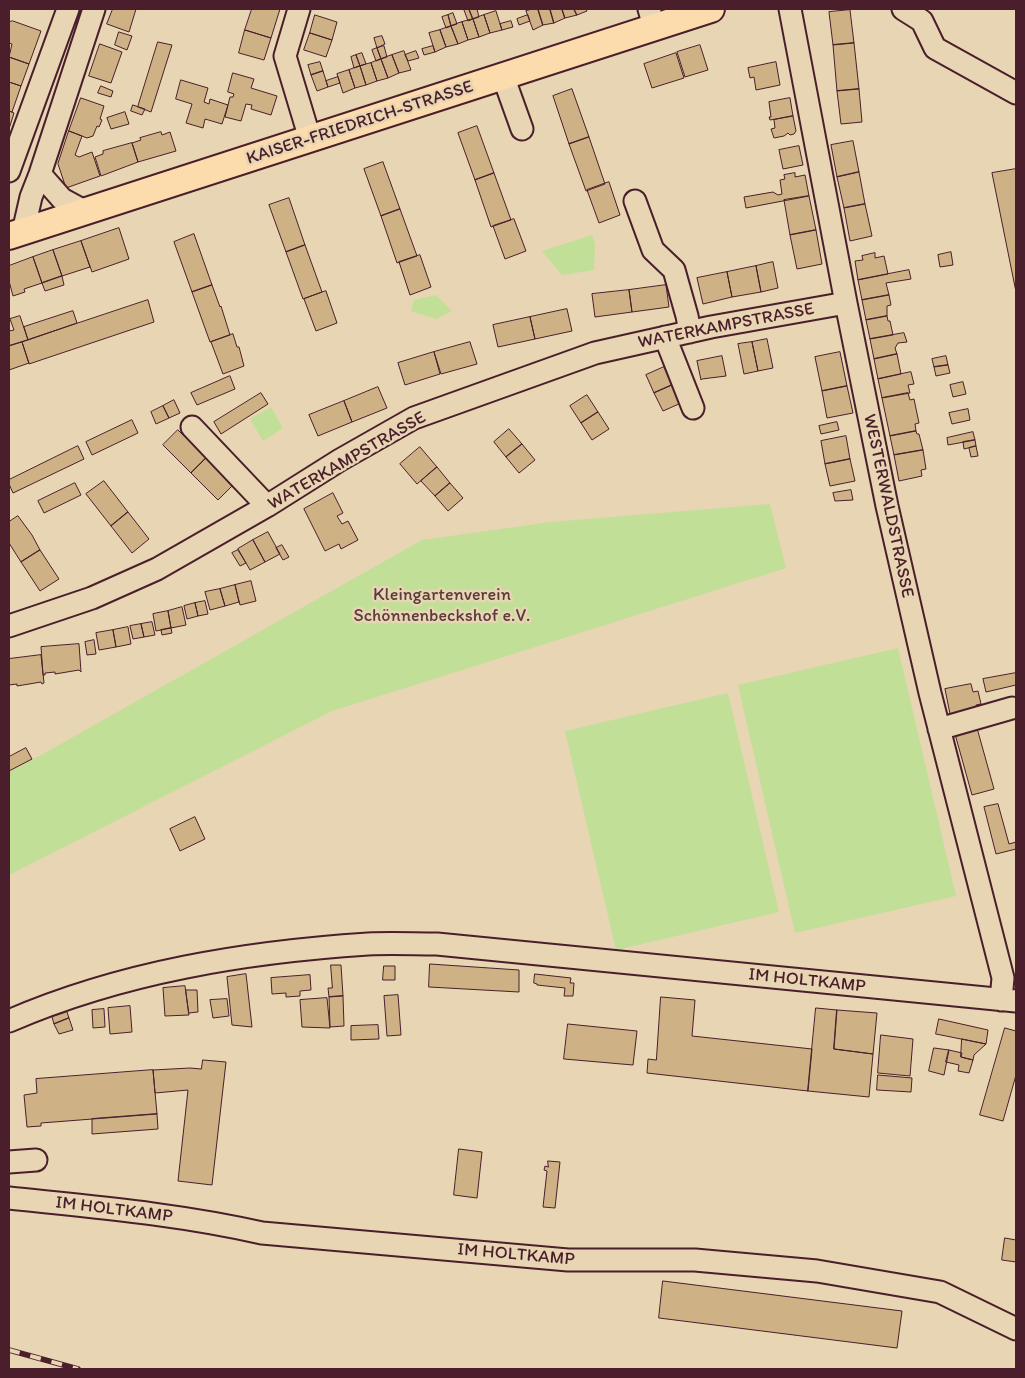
<!DOCTYPE html>
<meta charset="utf-8">
<style>
body{margin:0}
#map{position:relative;width:1025px;height:1378px;overflow:hidden;background:#e7d5b3;font-family:Itim,sans-serif}
canvas{display:block}
.frame{position:absolute;inset:0;border:10px solid #4a1f2b;pointer-events:none}
</style>
<div id="map">
<canvas width="1025" height="1378"></canvas>
<div class="frame"></div>
</div>
<script>
const ctx = document.querySelector('canvas').getContext('2d');
ctx.lineJoin = 'round';
function paint(path, color) {
  ctx.fillStyle = color;
  ctx.fill(path, 'evenodd');
}
function stroke(path, color, width, dash) {
  ctx.strokeStyle = color;
  ctx.lineWidth = width;
  ctx.lineCap = dash ? 'butt' : 'round';
  ctx.setLineDash(dash || []);
  ctx.stroke(path);
}
function label(font, color, halo, rows, align = 'center') {
  ctx.font = font + ' Itim,sans-serif';
  ctx.lineWidth = 5;
  ctx.setLineDash([]);
  ctx.textBaseline = 'middle';
  ctx.strokeStyle = halo;
  ctx.fillStyle = color;
  for (const [text, x, y, turn = 0] of rows) {
    ctx.save();
    ctx.translate(x, y);
    ctx.rotate((+turn || 0) * Math.PI / 180);
    ctx.textAlign = isNaN(turn) ? turn : align;
    if (halo) ctx.strokeText(text, 0, 0);
    ctx.fillText(text, 0, 0);
    ctx.restore();
  }
}
const green = new Path2D(`
 M592,235L595,244L594,270L562,275L542,251Z
 M436,295L452,311L436,319L411,311L414,300Z
 M271,407L283,428L263,441L250,419Z
 M770,504L786,568L332,711L9,875V771L43,754L422,540L551,522Z
 M898,648L956,896L795,933L738,685Z
 M728,693L779,912L616,950L565,731Z`);
const building = new Path2D(`
 M113,9H136L129,32L107,24Z
 M252,9H280L271,38L245,30Z
 M469,9H477L479,17L473,19Z
 M469,9L473,19L468,21L464,10Z
 M533,9H538L543,25L533,30L526,11Z
 M538,9H550L554,23L543,25Z
 M550,9H562L565,18L554,23Z
 M562,9H574L577,15L565,18Z
 M574,9H586L587,11L577,15Z
 M850,10L854,43L833,45L829,12Z
 M496,11L502,30L490,33L484,15Z
 M453,13L457,24L451,26L448,15Z
 M315,15L337,22L332,40L310,33Z
 M448,15L451,26L446,28L442,17Z
 M484,15L490,33L479,37L473,19Z
 M528,15L530,21L519,25L517,19Z
 M473,19L479,37L468,40L462,22Z
 M13,21L41,31L29,64L9,57L12,44L9,43V22Z
 M511,21L513,27L502,30L500,24Z
 M462,22L468,40L458,44L451,26Z
 M451,26L458,44L446,47L440,30Z
 M245,30L271,38L264,60L239,53Z
 M440,30L446,47L435,52L429,33Z
 M119,32L132,36L127,50L115,45Z
 M310,33L332,40L326,57L304,50Z
 M382,36L385,44L377,48L374,38Z
 M158,42L172,45L151,112L138,107Z
 M854,43L859,89L837,91L833,45Z
 M100,44L122,52L111,83L89,76Z
 M700,45L708,70L685,77L677,52Z
 M384,46L387,57L381,59L377,48Z
 M433,46L435,52L424,55L422,49Z
 M377,48L381,59L376,61L372,50Z
 M404,51L411,70L399,73L392,55Z
 M416,51L419,58L408,61L405,55Z
 M362,53L366,64L360,66L356,55Z
 M676,53L684,78L652,88L644,64Z
 M356,55L360,66L354,68L351,57Z
 M392,55L399,73L388,78L381,59Z
 M9,57L29,64L21,86L9,82Z
 M381,59L388,78L377,81L371,63Z
 M320,62L323,71L311,75L308,65Z
 M776,62L780,85L756,90L754,77L750,78L748,68Z
 M371,63L377,81L366,85L360,66Z
 M360,66L366,85L355,88L349,70Z
 M349,70L355,88L343,93L337,74Z
 M323,71L328,87L317,91L311,75Z
 M233,73L254,79L251,88L277,96L271,115L251,109L252,105L246,104L241,121L225,117L230,97H233L234,94L228,92Z
 M338,77L340,83L328,87L326,81Z
 M181,80L208,88L204,102L209,104L210,99L228,105L222,124L205,119L203,128L186,123L192,104L176,99Z
 M9,82L21,86L12,112L9,111Z
 M101,86L113,91L111,97L98,93Z
 M572,89L589,137L569,144L553,96Z
 M859,89L862,122L841,124L837,91Z
 M81,98L104,106L100,119L102,120L99,127L97,126L93,136L87,138L69,131Z
 M790,98L793,116L770,120L769,117H771L769,102Z
 M133,105L145,109L142,115L131,111Z
 M9,111L14,113L9,129Z
 M125,112L129,124L111,129L107,118Z
 M793,116L796,131L794,134L790,135L788,133L784,136L774,138L771,129L775,128L774,120Z
 M477,126L494,173L475,180L458,133Z
 M69,131L82,136L75,155L79,157L92,152L100,176L66,188L58,164Z
 M161,132L162,135L170,132L176,151L138,162L132,143L141,140L140,138Z
 M589,137L605,184L586,191L569,144Z
 M853,141L859,172L837,177L831,145Z
 M132,143L138,162L101,176L95,157L103,154V151Z
 M799,146L803,165L783,169L779,150Z
 M383,162L400,209L381,216L364,169Z
 M1016,169V292L992,173Z
 M859,172L865,204L844,208L837,177Z
 M494,173L511,220L491,227L475,180Z
 M795,173V177L805,175L809,196L746,208L744,197L773,192L778,195L782,194L780,180L785,179L784,175Z
 M609,182L620,215L599,223L587,190Z
 M809,196L816,230L790,235L784,200Z
 M289,198L305,245L286,252L269,205Z
 M865,204L872,236L850,241L844,208Z
 M400,209L417,256L397,263L381,216Z
 M514,219L526,251L505,259L493,226Z
 M119,228L129,259L92,272L81,241Z
 M816,230L822,264L797,269L790,235Z
 M194,234L212,285L192,292L174,242Z
 M81,241L90,267L62,276L53,250Z
 M305,245L322,292L303,299L286,252Z
 M53,250L62,276L42,283L33,257Z
 M951,252L953,265L940,267L938,255Z
 M875,253V258L884,256L888,274L858,280L855,261L863,260L862,256Z
 M420,255L431,287L410,295L399,262Z
 M33,257L42,283L24,289L25,292L13,296L9,281V266Z
 M773,262L778,288L761,292L756,266Z
 M756,266L761,292L732,297L727,272Z
 M909,270L911,279L886,283L889,295L862,300L858,280Z
 M727,272L732,297L703,304L697,278Z
 M62,276L64,285L45,291L42,283Z
 M212,285L220,307L221,306L230,335L210,342L192,292Z
 M666,285L669,307L632,312L629,290Z
 M629,290L632,312L595,317L592,294Z
 M326,291L337,323L316,331L304,299Z
 M889,295L891,305L887,306V316L866,320L862,300Z
 M148,300L154,322L29,364L22,342Z
 M567,309L572,331L535,339L530,317Z
 M73,311L77,323L28,340L24,327Z
 M20,316L28,340L9,346V331L14,330L10,319Z
 M887,316L888,321H890L893,335L870,339L866,320Z
 M530,317L535,339L498,347L493,325Z
 M904,333L907,342L898,343L895,348L897,354L874,359L870,339Z
 M233,334L237,347H239L244,366L223,374L211,342Z
 M767,339L773,368L758,371L752,342Z
 M22,342L29,363L9,370V346Z
 M470,342L477,364L441,374L434,352Z
 M752,342L758,371L744,374L738,344Z
 M434,352L440,374L405,385L398,363Z
 M840,352L847,386L822,391L815,357Z
 M897,354L901,374L878,379L874,359Z
 M722,356L726,376L702,379L701,380L697,361Z
 M946,356L948,365L934,367L932,359Z
 M948,365L950,373L936,376L934,367Z
 M664,367L672,385L654,393L646,375Z
 M911,372L914,384L908,385L910,393L882,398L878,379Z
 M230,376L235,389L197,405L191,393Z
 M963,382L966,394L953,397L950,385Z
 M672,385L681,403L663,411L654,393Z
 M847,386L853,413L827,418L822,391Z
 M378,387L387,408L352,422L344,401Z
 M261,393L268,404L221,434L214,422Z
 M908,393L910,400L914,399L919,423L915,424L916,431L890,436L882,398Z
 M587,395L598,412L581,423L570,406Z
 M174,400L180,413L169,418L163,406Z
 M344,401L352,422L318,436L309,415Z
 M163,406L169,418L156,424L151,412Z
 M968,409L970,420L952,424L949,413Z
 M598,412L609,429L592,440L581,423Z
 M132,420L138,433L92,455L86,442Z
 M837,422L839,430L821,434L819,426Z
 M509,429L522,444L506,457L494,442Z
 M178,430L206,458L191,473L163,445Z
 M916,431L917,434H919L923,450L894,455L890,436Z
 M973,432L975,440L948,445L947,438Z
 M846,436L850,459L825,464L821,441Z
 M975,440L976,446L964,449L963,442Z
 M522,444L535,460L519,473L506,457Z
 M78,446L84,459L13,493L9,484V480Z
 M976,446L978,456L971,457L969,448Z
 M420,447L437,467L417,484L400,464Z
 M923,450L926,469L921,470L922,476L899,481L894,455Z
 M206,458L233,485L218,500L191,473Z
 M850,459L855,481L830,486L825,464Z
 M437,467L450,483L435,496L421,481Z
 M104,481L128,512L111,526L86,494Z
 M75,483L81,495L44,513L38,501Z
 M450,483L463,498L448,511L435,496Z
 M851,490L853,500L835,501L833,493Z
 M333,493L343,513L337,516L342,524L348,521L358,540L341,549L339,544L325,551L304,509Z
 M128,512L149,539L132,553L111,526Z
 M18,516L32,535L40,550L21,562L9,543V522Z
 M268,532L280,554L265,562L253,540Z
 M253,540L265,562L250,570L238,549Z
 M282,545L289,557L283,560L276,548Z
 M40,550L59,579L40,591L21,562Z
 M238,550L246,563L240,566L232,553Z
 M251,581L256,601L240,605L235,585Z
 M235,585L239,602L225,606L220,589Z
 M220,589L225,606L210,610L205,592Z
 M205,601L208,614L198,616L195,603Z
 M195,603L198,616L187,619L184,606Z
 M182,607L186,625L171,628L168,611Z
 M168,611L171,628L156,631L153,614Z
 M152,622L155,635L144,637L141,624Z
 M141,624L144,637L133,639L130,626Z
 M128,627L131,644L116,647L113,630Z
 M171,628L172,633L162,635L161,630Z
 M113,630L116,647L99,650L96,633Z
 M94,640L96,654L87,655L85,642Z
 M79,644L81,672L79,670L55,674V672L45,673V675H43L41,647Z
 M41,655L44,683L42,684L41,682L17,686V684L9,685V659Z
 M1016,673V685L986,692L983,679Z
 M971,684L973,692L978,691L981,704L976,705L978,714L951,719L945,689Z
 M977,728L994,789L972,795L955,734Z
 M26,748L32,759L9,771V757Z
 M998,804L1009,844L1016,842V849L996,854L984,807Z
 M195,817L205,839L180,851L170,829Z
 M430,964L519,970V992L429,987Z
 M331,965H341L343,996L329,997L328,988H332Z
 M384,966H395V980H383Z
 M246,974L252,1027L232,1025L227,977Z
 M535,974L571,978L570,983H574L573,996H564L565,988L537,985V984L534,983Z
 M310,975L311,990L300,991V996L286,997V993L272,994L271,978Z
 M185,986L189,1015L165,1016L163,988Z
 M186,990H197L198,1012L189,1013Z
 M398,995L401,1035L387,1036L384,996Z
 M343,996L344,1026L330,1027L329,997Z
 M661,997L695,1000L692,1036L812,1049L808,1091L647,1073L648,1059L656,1060Z
 M327,998L330,1028L302,1027L300,1000Z
 M227,999L229,1016L213,1018L210,1000Z
 M130,1006L132,1032L110,1034L108,1008Z
 M816,1008L837,1010L834,1049L873,1054L869,1097L808,1091Z
 M104,1009L105,1027L93,1028L92,1010Z
 M837,1010L877,1013L873,1054L834,1049Z
 M67,1012L69,1018L54,1024L52,1017Z
 M69,1018L73,1030L59,1034L54,1024Z
 M939,1019L988,1030L986,1044L936,1034Z
 M568,1024L637,1031L633,1065L564,1059Z
 M378,1025L379,1039L351,1040V1026Z
 M1005,1028L1016,1031V1075L1003,1121L980,1115Z
 M881,1035L913,1039L910,1076L878,1073Z
 M962,1039L986,1044L974,1055L973,1060L961,1057Z
 M934,1048L949,1050L944,1075L929,1071Z
 M949,1050L962,1053L961,1057L973,1060L969,1073L958,1071L959,1065L946,1062Z
 M203,1060L226,1062L212,1185L178,1181L188,1090L155,1093L153,1070L190,1068L201,1069Z
 M153,1070L157,1114L41,1123V1126L27,1127L24,1095L37,1093L36,1079Z
 M878,1075L912,1078L911,1092L877,1090Z
 M157,1114L158,1129L92,1134V1119Z
 M459,1149L482,1152L477,1198L454,1195Z
 M548,1161L560,1162L555,1208L543,1207L547,1171L544,1170L545,1166L548,1167Z
 M1005,1238L1016,1240V1262L1002,1260Z
 M663,1281L902,1311L897,1348L659,1318Z`);
const minor = new Path2D(`
 M299,9L285,56L310,139
 M649,9L654,27
 M790,9L846,303L887,506L930,693L1003,978L1001,1000
 M903,9L922,21L935,48L1016,93
 M503,76L522,129
 M9,171L68,9
 M40,174L62,199L86,212
 M635,201L653,250L674,270L687,316L690,332
 M23,232L31,197L40,174L94,9
 M665,337L693,408
 M192,427L267,506
 M9,626L92,598L157,569L267,506L340,460L414,418L595,353L711,327L846,303
 M939,729L1012,708
 M9,1021C122,972 246,952 368,944C391,943 414,944 437,944L1016,1001
 M9,1162L36,1160
 M9,1198C94,1207 179,1214 262,1233L568,1260H695L817,1271L940,1292L1016,1329`);
const major = new Path2D(`
 M9,236L711,9`);
const rail = new Path2D(`
 M9,1350L78,1369`);
const streetNames = [
 ["KAISER-FRIEDRICH-STRASSE",360,123,-18],
 ["WATERKAMPSTRASSE",726,326,-11],
 ["WATERKAMPSTRASSE",347,461,-30],
 ["WESTERWALDSTRASSE",888,506,78],
 ["IM HOLTKAMP",807,981,6],
 ["IM HOLTKAMP",114,1210,7],
 ["IM HOLTKAMP",516,1255,5]
];
const parkNames = [
 ["Kleingartenverein",442,595],
 ["Schönnenbeckshof e.V.",442,616]
];
paint(green, '#c2df97');
paint(building, '#ceb185');
stroke(building, '#4a1f2b', 1);
stroke(minor, '#4a1f2b', 25);
stroke(major, '#4a1f2b', 30);
stroke(minor, '#e7d5b3', 21);
stroke(major, '#fcdcac', 26);
stroke(rail, '#4a1f2b', 5.5);
stroke(rail, '#e7d5b3', 4, [11]);
label('18px', '#4a1f2b', '#e7d5b3', streetNames);
label('18px', '#5c3c3b', '#e7d5b3', parkNames);
</script>
